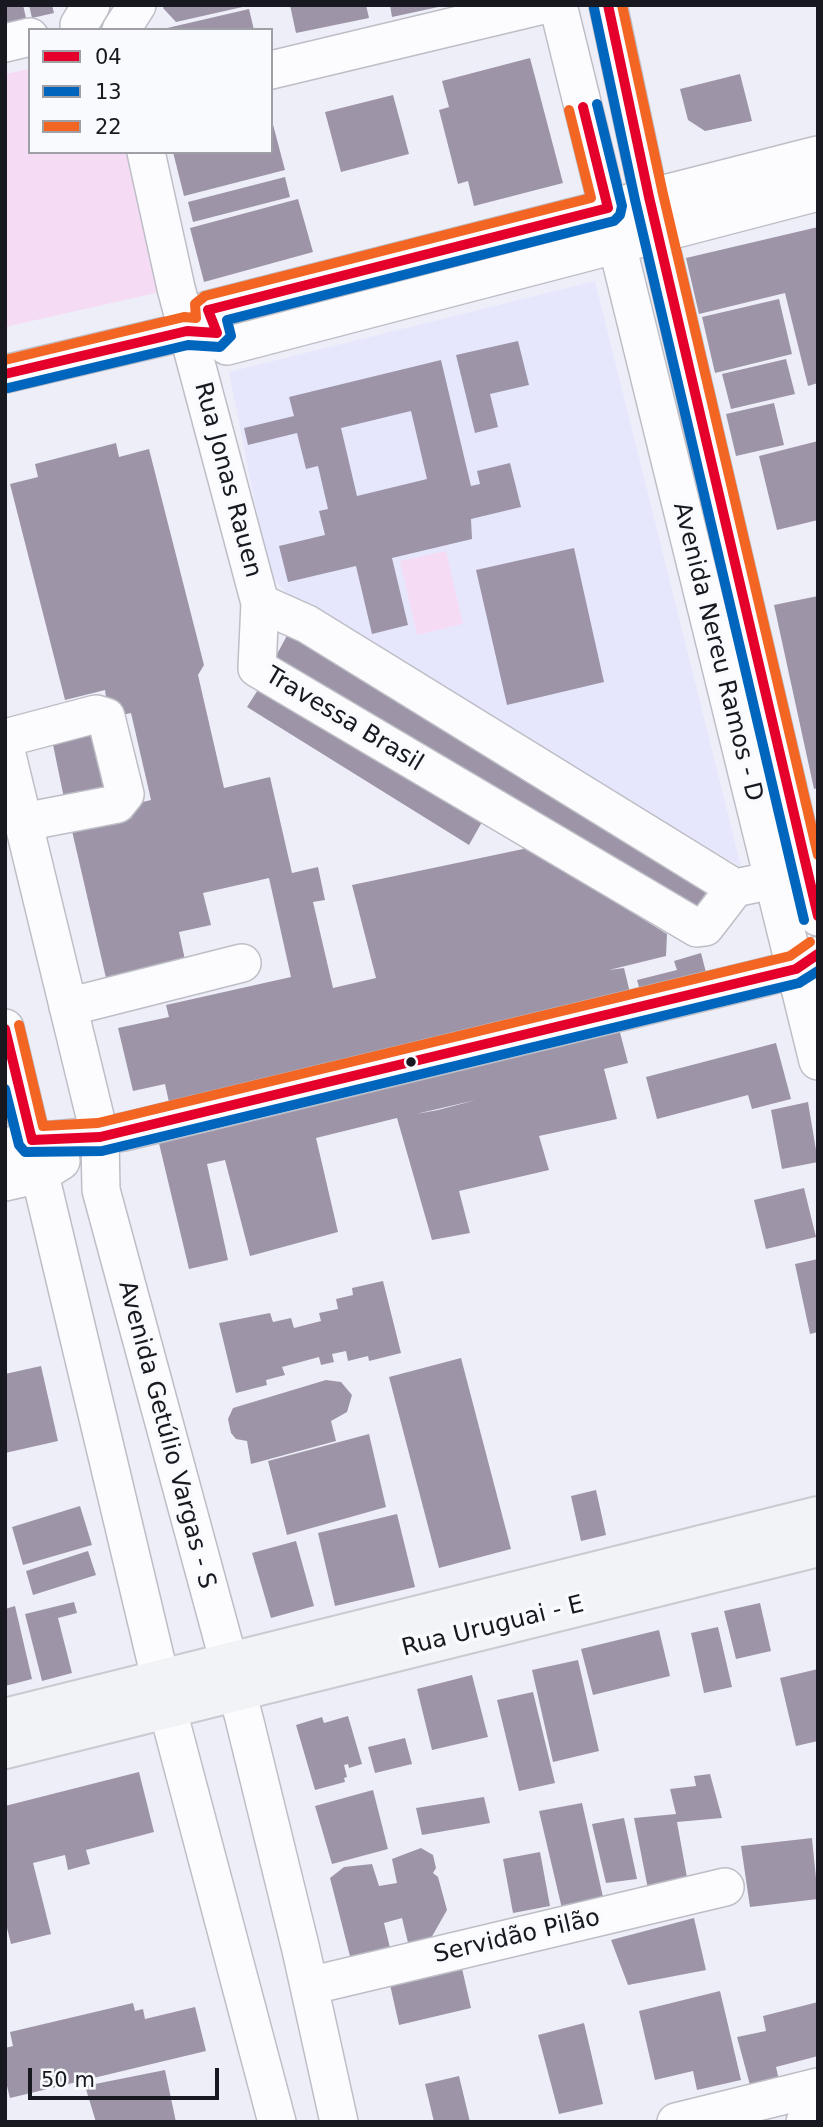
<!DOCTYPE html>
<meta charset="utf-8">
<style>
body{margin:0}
#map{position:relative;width:823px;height:2127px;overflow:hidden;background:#eeeef8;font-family:"DejaVu Sans",sans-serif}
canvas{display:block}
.frame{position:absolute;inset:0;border:7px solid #181820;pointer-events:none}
.legend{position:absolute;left:28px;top:28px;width:245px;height:126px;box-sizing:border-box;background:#f9fafe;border:2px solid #9fa0a5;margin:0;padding:9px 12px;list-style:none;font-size:21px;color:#181820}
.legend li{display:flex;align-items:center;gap:14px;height:35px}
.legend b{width:35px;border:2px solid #9fa0a5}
.scale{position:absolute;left:28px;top:2068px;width:191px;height:32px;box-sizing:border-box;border:4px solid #181820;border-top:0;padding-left:9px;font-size:21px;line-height:24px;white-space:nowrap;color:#181820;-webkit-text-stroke:5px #f9fafe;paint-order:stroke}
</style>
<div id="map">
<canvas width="823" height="2127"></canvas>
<div class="frame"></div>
<ul class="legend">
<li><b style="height:9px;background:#e4002b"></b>04</li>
<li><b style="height:9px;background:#0065bd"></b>13</li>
<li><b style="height:9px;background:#f26522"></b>22</li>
</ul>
<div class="scale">50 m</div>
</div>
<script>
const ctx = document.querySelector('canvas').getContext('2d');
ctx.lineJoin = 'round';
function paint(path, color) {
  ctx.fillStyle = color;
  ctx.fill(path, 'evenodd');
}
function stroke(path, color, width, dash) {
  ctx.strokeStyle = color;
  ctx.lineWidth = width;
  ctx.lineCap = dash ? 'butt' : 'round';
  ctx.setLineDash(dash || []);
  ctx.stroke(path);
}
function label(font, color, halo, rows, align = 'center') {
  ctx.font = font + ' "DejaVu Sans",sans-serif';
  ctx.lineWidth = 7;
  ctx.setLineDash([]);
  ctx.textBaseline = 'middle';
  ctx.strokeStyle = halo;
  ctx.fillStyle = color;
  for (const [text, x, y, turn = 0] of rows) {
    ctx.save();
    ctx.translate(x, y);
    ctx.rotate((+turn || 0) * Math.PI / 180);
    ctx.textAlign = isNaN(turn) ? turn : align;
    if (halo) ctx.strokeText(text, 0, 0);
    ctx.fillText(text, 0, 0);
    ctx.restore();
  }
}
const built = new Path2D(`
 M595,281L741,867L297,604L269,574L229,372Z`);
const green = new Path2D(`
 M30,69V152H128L160,292L5,327V74Z
 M446,551L463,624L417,635L400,561Z`);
const building = new Path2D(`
 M5,5H23L27,22L5,27Z
 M29,5H52L54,13L32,18Z
 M165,5H247V6L176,22L163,8Z
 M290,5H366L369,18L296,33Z
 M390,5H442L443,6L392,17Z
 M249,9L254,30H163V29Z
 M530,58L563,183L474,206L468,181L458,184L439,110L449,107L442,81Z
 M740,74L752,121L705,131L688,120L680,89Z
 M393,95L409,154L341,172L325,112Z
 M271,117L285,170L184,196L173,152H271Z
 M285,177L290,197L193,222L188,202Z
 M298,199L313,252L204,282L190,228Z
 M818,227V383L808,386L785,293L699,314L686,258Z
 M779,299L792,354L715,373L702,317Z
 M518,341L529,385L490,394L498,427L475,433L456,355Z
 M786,359L795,394L731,409L722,374Z
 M441,360L471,486L480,484L477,471L510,463L521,507L471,519L472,539L392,558L408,625L372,634L356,566L288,582L279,546L325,535L319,511L328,509L318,466L306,469L297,433L248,445L244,428L294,416L289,397ZM411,411L427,479L357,496L341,428Z
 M774,403L784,445L736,456L726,414Z
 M818,441V520L777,530L759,456Z
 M116,443L119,457L149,449L204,665L198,675L224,788L270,777L292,873L318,867L325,900L313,902L333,988L376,978L352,885L528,848L667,934L666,956L609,970L624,968L632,1001L170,1107L165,1084L133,1091L118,1028L169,1017L166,1005L291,977L269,878L203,893L211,925L179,932L185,960L106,978L72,831L132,818L130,805L151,800L131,713L109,718L105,690L65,700L10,484L38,477L35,464Z
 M574,548L604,682L507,705L476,570Z
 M818,596V788L814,789L774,605Z
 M290,630L713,882L689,919L270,667Z
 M261,685L482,822L469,845L247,707Z
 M102,724L116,793L65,803L51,735Z
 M701,953L709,984L643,1001L637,980L677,970L674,961Z
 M618,1025L628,1063L604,1069L617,1119L539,1136L549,1170L459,1191L470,1233L432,1240L397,1118L316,1138L338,1232L250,1256L225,1160L207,1164L228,1260L189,1269L157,1135ZM476,1100L438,1110L416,1114Z
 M776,1043L791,1099L752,1109L748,1095L657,1119L646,1077Z
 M808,1102L818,1162L782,1169L771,1110Z
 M804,1188L816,1237L766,1249L754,1200Z
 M818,1259V1332L810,1334L795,1264Z
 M383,1281L401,1353L369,1361L368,1356L348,1361L346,1351L332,1354L334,1362L321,1365L319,1357L282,1367L285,1375L266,1380L267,1385L236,1393L219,1323L270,1313L273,1322L291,1318L294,1328L321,1321L319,1313L338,1309L336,1299L353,1295L352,1288Z
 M461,1358L511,1549L439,1568L389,1377Z
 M41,1366L58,1441L5,1453V1374Z
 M326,1380L341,1382L352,1395L347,1412L331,1421L336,1441L251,1464L247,1441L236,1439L231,1433L228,1419L233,1408Z
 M369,1434L386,1507L287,1535L268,1461Z
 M596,1490L606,1535L581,1541L571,1496Z
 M80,1506L92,1545L23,1565L12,1527Z
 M397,1514L415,1587L335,1606L318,1533Z
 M296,1541L314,1606L271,1618L252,1553Z
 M88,1551L96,1575L33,1595L26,1571Z
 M74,1602L77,1613L58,1618L72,1673L42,1681L25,1614Z
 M760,1603L771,1651L736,1659L724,1611Z
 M15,1606L32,1679L5,1686V1609Z
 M718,1627L732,1687L704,1693L691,1633Z
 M659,1630L670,1676L593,1695L581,1649Z
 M578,1660L599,1751L553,1762L532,1670Z
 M818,1669V1741L796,1746L780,1678Z
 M472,1675L488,1737L432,1750L417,1689Z
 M533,1692L555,1783L519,1791L497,1700Z
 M348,1716L362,1764L349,1768L348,1764L344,1765L347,1777L344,1778L345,1782L315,1790L296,1725L322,1717L324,1723Z
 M405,1738L412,1764L375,1773L368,1747Z
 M139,1772L154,1832L86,1850L90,1864L68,1870L65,1855L33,1863L51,1934L11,1944L5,1920V1806Z
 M710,1774L722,1818L677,1822L688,1883L648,1889L634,1818L676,1814L670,1789L696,1786L694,1776Z
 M373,1790L388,1849L332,1864L315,1806Z
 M484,1797L490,1823L422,1835L416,1808Z
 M582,1803L605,1906L563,1913L539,1811Z
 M624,1818L637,1879L606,1883L592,1824Z
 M812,1838L818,1899L750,1907L741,1846Z
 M421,1848L433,1855L436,1868L433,1873L438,1877L447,1910L426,1947L410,1951L402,1918L384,1923L392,1956L352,1964L330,1878L344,1867L372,1864L379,1886L397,1883L392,1859Z
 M540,1852L550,1906L513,1913L503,1859Z
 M694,1918L706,1970L628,1985L611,1940Z
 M461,1964L471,2008L399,2025L389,1980Z
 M720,1991L741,2080L697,2090L693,2071L655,2080L639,2011Z
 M818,2002V2056L776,2067L779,2080L750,2085L737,2037L766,2031L763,2016Z
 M133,2003L135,2011L143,2009L145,2019L195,2007L206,2051L10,2098L5,2078V2048L13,2046L10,2032Z
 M584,2023L603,2104L559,2114L538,2035Z
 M165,2070L176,2122H96L85,2086Z
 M459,2076L470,2122H434L425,2084Z`);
const minor = new Path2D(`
 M558,5L818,1061
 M608,5L649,197L818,917
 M79,25L91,5
 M121,30L137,5
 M5,43L30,37
 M271,70L543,5
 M146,152L176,288L260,603L257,668L697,928L705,927L735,888
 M818,155L208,310L217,333L227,346L818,192
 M5,374L187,331L213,333
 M260,603L307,624L735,888L759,883
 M5,738L96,714L106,717L125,794L117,804L24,822
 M5,747L100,1137L101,1190L244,1718L301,1950L339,2122
 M68,1007L242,963
 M5,1028L167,1707L277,2122
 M5,1147C46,1137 88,1140 128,1131L761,978L796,969L816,956
 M5,1182L40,1174L61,1161
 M309,1986L725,1887
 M676,2122L818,2087
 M805,2122L818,2119`);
const major = new Path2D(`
 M5,1718L818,1516
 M5,1749L818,1547`);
const bus1 = new Path2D(`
 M608,5L649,197L818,916
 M5,374L187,331L217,333L208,310L608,208L583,107
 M5,1029L32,1140L100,1137L796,969L818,954`);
const bus2 = new Path2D(`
 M594,8L635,200L804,920
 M8,388L188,345L220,347L231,336L227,320L614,221L620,215L622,206L597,104
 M5,1089L19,1145L25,1152L102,1151L799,983L818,971`);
const bus3 = new Path2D(`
 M622,5L663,194L818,855
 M5,360L184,317L196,318L195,304L205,296L591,198L569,110
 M19,1025L43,1126L98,1123L790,956L810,942`);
const markers = [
 [411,1062,6,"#181820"]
];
const streetNames = [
 ["Rua Jonas Rauen",227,480,75],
 ["Avenida Nereu Ramos - D",717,652,76],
 ["Travessa Brasil",344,720,31],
 ["Avenida Getúlio Vargas - S",166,1435,75],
 ["Rua Uruguai - E",493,1627,-14],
 ["Servidão Pilão",517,1937,-13]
];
paint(built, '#e6e7fc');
paint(green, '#f6dbf5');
paint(building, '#9d95a7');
stroke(minor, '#bdbec6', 40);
stroke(major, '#cacad0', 42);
stroke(minor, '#fcfcfe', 37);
stroke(major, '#f1f3f7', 38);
stroke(bus1, '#e4002b', 10);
stroke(bus2, '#0065bd', 10);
stroke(bus3, '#f26522', 10);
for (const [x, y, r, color] of markers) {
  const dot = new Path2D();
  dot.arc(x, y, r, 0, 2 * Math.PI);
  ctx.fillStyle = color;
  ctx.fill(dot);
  stroke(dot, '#f9fafe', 2.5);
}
label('24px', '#181820', '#f9fafe', streetNames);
</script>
